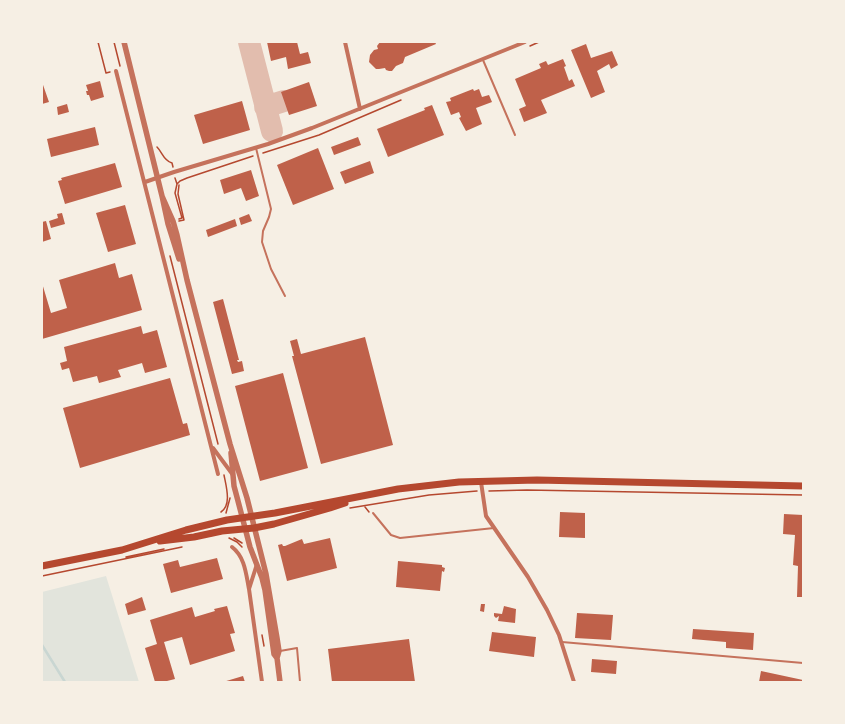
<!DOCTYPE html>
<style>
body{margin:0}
#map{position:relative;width:845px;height:724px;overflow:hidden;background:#f6efe4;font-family:"Exo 2",sans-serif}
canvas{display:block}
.frame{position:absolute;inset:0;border:43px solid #f6efe4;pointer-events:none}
</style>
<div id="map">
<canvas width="845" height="724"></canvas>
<div class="frame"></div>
</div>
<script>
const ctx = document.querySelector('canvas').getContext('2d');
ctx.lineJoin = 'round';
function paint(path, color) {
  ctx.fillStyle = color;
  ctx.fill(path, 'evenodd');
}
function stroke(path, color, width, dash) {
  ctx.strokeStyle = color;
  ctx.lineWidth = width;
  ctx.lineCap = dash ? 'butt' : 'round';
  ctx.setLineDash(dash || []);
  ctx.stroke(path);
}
const green = new Path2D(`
 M106,576L139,682H42V592Z`);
const stream = new Path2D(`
 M42,645L65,682`);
const taxiway = new Path2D(`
 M249,42L272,131
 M265,107L284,101`);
const building = new Path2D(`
 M267,42H297L300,54L308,52L311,63L288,69L286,57L271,61Z
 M380,42H435L436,44L405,57L403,63L396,66L392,71H389L386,70L385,68L379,69H376L369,62L370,55L374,50L378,49L377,46Z
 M586,44L591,58L612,51L618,65L611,69L609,64L597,71L605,92L591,98L571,50Z
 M563,59L566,66L564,67L569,81L572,79L575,86L541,100L547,113L524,122L519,109L526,106L515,79L541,68L539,64L546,61L548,65Z
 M100,81L104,97L91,101L89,95H87L86,91H88L86,85Z
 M42,82L49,102L42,104Z
 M309,82L317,106L289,115L281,92Z
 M473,89L474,91L479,89L482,97L489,95L492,102L476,108L482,124L466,131L459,118L461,117L459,112L451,115L446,102L451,101L450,98Z
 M242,101L250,130L203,144L194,115Z
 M67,104L69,112L58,115L57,107Z
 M432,105L444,135L388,157L377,129L425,110L424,108Z
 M95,127L99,145L51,157L47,139Z
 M358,137L361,145L334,155L331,147Z
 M318,148L334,189L293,205L277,165Z
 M370,161L374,173L345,184L340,172Z
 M115,163L122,187L65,204L58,181L62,180L61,178Z
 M251,170L259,196L246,201L241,188L224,194L220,180Z
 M125,205L136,244L108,252L96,213Z
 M62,213L65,224L51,228L49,221L58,218L57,214Z
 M249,214L252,221L241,225L239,218Z
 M235,219L237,226L208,237L206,230Z
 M46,221L51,239L42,242V222Z
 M115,263L119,278L132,274L142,310L42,339V283L51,313L67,308L59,280Z
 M223,299L239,360H237L238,362L242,361L244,371L232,374L213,302Z
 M141,326L143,334L157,330L167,367L145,373L142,363L118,370L121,377L99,383L97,376L73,382L69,368L62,370L60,363L67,361L64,347Z
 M365,337L393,445L321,464L292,356H294L290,341L297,339L301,354Z
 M283,373L308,468L260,481L235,386Z
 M170,378L183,424L187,423L190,435L80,468L63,408Z
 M560,512L585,513V538L559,537Z
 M784,514L803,515V597H797L798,566L793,565L795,535L783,534Z
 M330,538L337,568L287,581L278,545L282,544L283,546H285L302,539L304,544Z
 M217,558L223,579L171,593L163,564L178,560L180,567Z
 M398,561L442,565V567L445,568L444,572L442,571L440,591L396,587Z
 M142,597L146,610L128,615L125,604Z
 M481,604H485L484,612L480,611Z
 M227,606L235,633L230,634L235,651L190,665L182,637L164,642L175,679L163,682H155L145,648L157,644L150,620L192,607L195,617L215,611L214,609Z
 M504,606L516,609L515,623L498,621L499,616L496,618L494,616V613L502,614Z
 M577,613L613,615L611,640L575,638Z
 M693,629L754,633L753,650L726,648V642L692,639Z
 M492,632L536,637L534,657L489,651Z
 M409,639L415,682H332L328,649Z
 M592,659L617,661L616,674L591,672Z
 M761,671L803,680V682H759Z
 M243,676L245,682H223Z`);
const path = new Path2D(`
 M98,42L106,73L110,72
 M114,42L120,66
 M530,46L539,42
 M157,147C163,153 163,160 172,163L173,167
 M263,153L319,135L401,100
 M175,178L177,184L175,193L182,218L179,219
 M177,184L180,181L187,178L253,156
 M179,221L184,220L178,194L179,185
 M170,256L218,444
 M489,491L527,490L803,495
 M365,507L369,512
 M350,508L429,495L477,491
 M221,512C232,505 226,486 224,475
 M226,513L230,498
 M229,538L237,542L242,547
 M234,538L242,543
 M126,557L164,549
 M42,576L182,547
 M262,635L264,646`);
const service = new Path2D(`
 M483,60L515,135
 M256,148L271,209L269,217L263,231L262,242L271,269L285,296
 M373,513L391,535L400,538L494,528
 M562,642L803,663
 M280,651L297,648L300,682`);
const minor = new Path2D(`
 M345,42L360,109
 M116,71L218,474
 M145,182L174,172L268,144L312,128L525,42
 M213,448L233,475
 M481,482L486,516L528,577L547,610L559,635L574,682
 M232,547C245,557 246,574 249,589
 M257,564L249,589L262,682`);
const tertiary = new Path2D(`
 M124,42L162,196L168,224L179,259
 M162,196L173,221L177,235L187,280L230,444L247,498L266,574L277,638L279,651L277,658L280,682
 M231,453L234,486L238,501L250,547L262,578L265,590L274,654L277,658`);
const primary = new Path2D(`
 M160,541L194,537L222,531L254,528L274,524L330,508L345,503
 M42,566L122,550L186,530L227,520L275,513L398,489L459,482L537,480L803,486`);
paint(green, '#e2e4dc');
stroke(stream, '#c9d6d2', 2.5);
stroke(taxiway, '#e2bdae', 22);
paint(building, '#bf614a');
stroke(path, '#b5482f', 1.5);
stroke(service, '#c5725c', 2);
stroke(minor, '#c5725c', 4);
stroke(tertiary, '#c5725c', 5.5);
stroke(primary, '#b5482f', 7);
</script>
